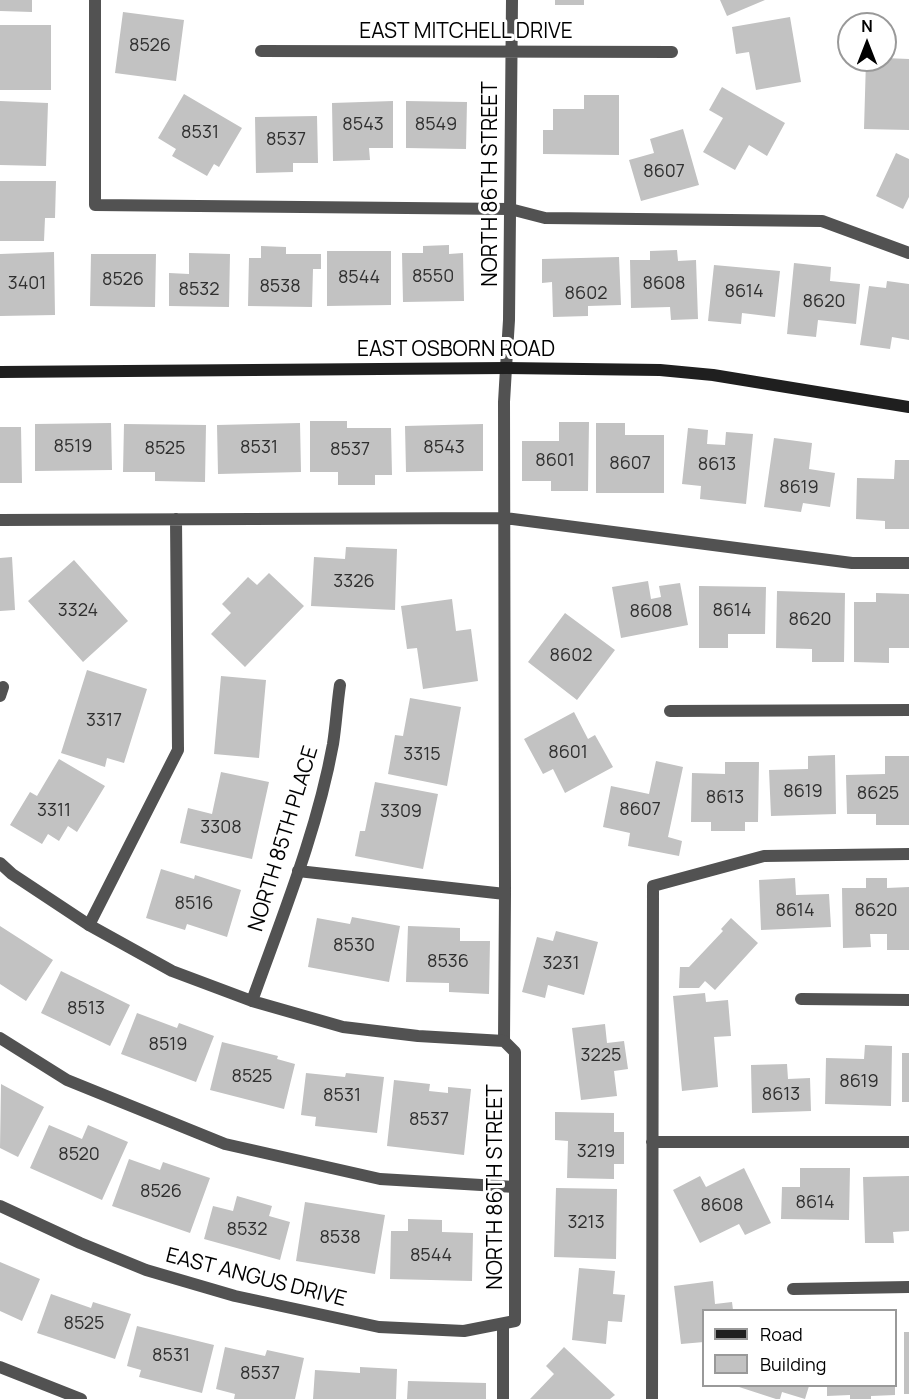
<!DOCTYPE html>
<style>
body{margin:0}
#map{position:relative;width:909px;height:1399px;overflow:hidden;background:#fff;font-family:Manrope,sans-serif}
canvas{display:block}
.legend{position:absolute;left:702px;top:1309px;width:195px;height:78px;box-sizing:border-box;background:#fff;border:2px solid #999;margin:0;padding:8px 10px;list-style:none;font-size:18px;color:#000}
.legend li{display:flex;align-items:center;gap:12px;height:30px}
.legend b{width:30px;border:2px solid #999}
.north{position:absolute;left:837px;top:12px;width:60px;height:60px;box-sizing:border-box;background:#fff;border:2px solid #999;border-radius:50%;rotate:0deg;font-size:16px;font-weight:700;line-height:24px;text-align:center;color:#000}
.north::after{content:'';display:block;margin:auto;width:21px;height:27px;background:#000;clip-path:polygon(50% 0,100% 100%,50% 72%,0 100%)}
</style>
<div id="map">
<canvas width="909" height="1399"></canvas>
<ul class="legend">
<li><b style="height:8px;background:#1f1f1f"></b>Road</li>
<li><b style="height:16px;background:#c2c2c2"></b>Building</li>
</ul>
<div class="north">N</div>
</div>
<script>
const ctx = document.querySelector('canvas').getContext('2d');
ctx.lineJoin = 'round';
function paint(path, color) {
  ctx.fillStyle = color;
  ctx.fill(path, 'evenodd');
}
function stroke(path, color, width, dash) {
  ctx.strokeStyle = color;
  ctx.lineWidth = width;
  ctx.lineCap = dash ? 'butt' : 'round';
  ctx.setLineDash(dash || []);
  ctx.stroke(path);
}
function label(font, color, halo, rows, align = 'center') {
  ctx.font = font + ' Manrope,sans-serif';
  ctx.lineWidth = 6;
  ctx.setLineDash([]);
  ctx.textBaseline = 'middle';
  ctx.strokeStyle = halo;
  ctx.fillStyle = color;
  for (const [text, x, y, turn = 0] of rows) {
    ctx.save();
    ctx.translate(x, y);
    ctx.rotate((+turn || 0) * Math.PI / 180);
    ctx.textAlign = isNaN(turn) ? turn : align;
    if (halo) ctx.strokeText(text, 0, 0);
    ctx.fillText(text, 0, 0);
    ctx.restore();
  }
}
const building = new Path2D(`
 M0,0H32V12L0,11Z
 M555,0H584V5H555Z
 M720,0H765L727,16Z
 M123,12L184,20L176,81L115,73Z
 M790,17L801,82L756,90L749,52L736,54L732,27Z
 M0,25H51V90H0Z
 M885,58L909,59V130L864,129L866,60H885Z
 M722,87L785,123L767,156L749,145L735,170L703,152L723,118L709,110Z
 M184,94L242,128L219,167L214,164L207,176L172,156L176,149L158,138Z
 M584,95H619V155L543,154V130H553V109H584Z
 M0,101L48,103L46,166L0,165Z
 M393,101V148H369L370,160L333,161L332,103Z
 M406,101L467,102L466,149L406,148Z
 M317,116L318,163H293V172L256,173L255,117Z
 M683,129L699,185L641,201L629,160L654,153L650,139Z
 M896,153L909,159V197L903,209L876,196Z
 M0,181H56L55,218H45L44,241H0Z
 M449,245V254L463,253L464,301L403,302L402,253H423V246Z
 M261,246L286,247V254H321V269H313L312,307L248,306L249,258H261Z
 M677,250L678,261L696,260L698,319L671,320L670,307L631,308L630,260H650V251Z
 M327,251H391V305L327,306Z
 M54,252L55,315L0,316V254Z
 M189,253L230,254L229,307L169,306V273L189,274Z
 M91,254H156L155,307L90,306Z
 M619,257L621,305L588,306V316L553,317L552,282L542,283V259Z
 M794,263L831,267L830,281L860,284L856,324L818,320L816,337L787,334Z
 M714,265L780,271L775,317L742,313L741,324L708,321Z
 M887,281L909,284V340L892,337L890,349L860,345L869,286L886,288Z
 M310,421H347V428H391L392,475H375V485H338V472H310Z
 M559,422H589L588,491H551V481H522V441H559Z
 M111,423L112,470L35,471V424Z
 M300,423L301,472L218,474L217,425Z
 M596,423H625V435H664V493H596Z
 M124,424L206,425L205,482L155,481V472H123Z
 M483,424V471L406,472L405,426Z
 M0,427H21L22,483H0Z
 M688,428L708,430L707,444L725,445L726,432L753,434L746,504L700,499L701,486L682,484Z
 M774,438L812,443L809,469L835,473L830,507L803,503L801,512L764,507Z
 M895,460H909V529H885V521L856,519L857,478L894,479Z
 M346,547L397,549L395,610L311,606L314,557L345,559Z
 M12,557L15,610L0,611V558Z
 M74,560L128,621L83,662L28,601Z
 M269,573L304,606L245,667L211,634L231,613L222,604L248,577L257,585Z
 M648,581L651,599L661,597L659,586L680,583L688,625L621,638L612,587Z
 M699,586L766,587L765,634H728V648H699Z
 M777,591L845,593L844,662H812V649L776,648Z
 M876,593L909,594V648H889V663L854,662V602H876Z
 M452,599L456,631L471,629L478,681L423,689L417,648L407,649L401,606Z
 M565,613L615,650L577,700L528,662Z
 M87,670L147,689L124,763L107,758L105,767L61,753Z
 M221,676L266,680L259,758L214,754Z
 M410,698L461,707L447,786L388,774L395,735L403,736Z
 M574,712L588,739L595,735L613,767L565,793L553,769L543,774L524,739Z
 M835,755L836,814L771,816L769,770L808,769V756Z
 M885,756H909V825H876V814H847L846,775L885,774Z
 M59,759L105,786L77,832L68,826L59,841L48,834L42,844L10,825L30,792L37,796Z
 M656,761L683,767L668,837L682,841L679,856L628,846L630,833L603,827L611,786L649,794Z
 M725,762H759L758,822H745V831H711V822H691L692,773L725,774Z
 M221,772L269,782L252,859L180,843L188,808L212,814Z
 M375,782L438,794L423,869L355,856L360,831H365Z
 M161,869L194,879L195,875L241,890L227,937L187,924L185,930L146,918Z
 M795,878L796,895L829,894L831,927L761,930L759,880Z
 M866,878H887V888L909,887V950H887V934H870L871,947L843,948L842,888H866Z
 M352,917L400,926L389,982L308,967L317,918L350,924Z
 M731,918L758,943L715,990L705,981L699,988H679L680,967H689L723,931L721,929Z
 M0,926L53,960L26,1001L0,984Z
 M408,926L460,928V941H490L489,994L449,992V983L406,982Z
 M556,931L598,942L584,995L548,985L545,998L522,992L537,937L553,941Z
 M61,971L130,1005L110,1046L41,1013Z
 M705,993L706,1002L728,1000L731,1036L714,1037L718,1087L682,1091L673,996Z
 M137,1013L177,1028L179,1023L214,1036L196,1082L121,1054Z
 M605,1024L607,1043L624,1041L628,1069L614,1071L617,1096L581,1100L572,1028Z
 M222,1042L278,1056L277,1059L295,1064L284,1109L210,1090Z
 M865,1045L892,1046L891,1106L825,1104L826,1058L864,1059Z
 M902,1053H909V1102H902Z
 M787,1064L788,1079L810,1078L811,1111L752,1113L751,1065Z
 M306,1073L345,1077L346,1073L384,1077L377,1133L315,1126L316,1117L301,1115Z
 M394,1080L430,1084L429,1091L448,1093V1087L471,1089L464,1155L387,1146Z
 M1,1084L44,1107L18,1157L0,1148Z
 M555,1112L614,1113V1132H624V1164H614V1179L567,1178L568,1141L555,1140Z
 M49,1125L82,1139L88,1125L128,1142L102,1200L30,1168Z
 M129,1159L160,1170L163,1162L210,1178L190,1233L112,1206Z
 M744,1168L771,1223L745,1235L739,1224L700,1243L673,1190L700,1176L706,1187Z
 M800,1168H850L849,1220L781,1219L782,1187H800Z
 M909,1176V1231L893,1232L894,1243H865L863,1177Z
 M556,1188L617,1189L616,1259L554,1257Z
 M237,1196L272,1206L269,1216L290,1222L280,1260L204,1239L213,1206L233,1211Z
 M305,1202L385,1215L375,1274L296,1261Z
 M408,1219L442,1220V1232L473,1233L472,1281L390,1279L391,1231H408Z
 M0,1262L40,1279L22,1321L0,1311Z
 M579,1268L615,1271L613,1294L625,1295L622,1322L608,1321L606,1344L572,1340Z
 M713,1281L715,1304L732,1302L733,1310H704V1342L681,1344L674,1286Z
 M51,1294L91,1308L93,1302L131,1314L115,1359L37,1333Z
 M137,1326L214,1345L202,1393L139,1377L141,1370L127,1366Z
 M904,1332H909V1394H904Z
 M225,1347L265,1356L267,1350L304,1358L295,1399H234L235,1394L216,1389Z
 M564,1347L615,1395L610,1399H530L554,1374L546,1366Z
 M360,1367L397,1369L396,1399H313L315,1370L360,1373Z
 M408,1381L486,1383V1399H407Z
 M736,1386H809L805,1399L782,1392L780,1399H776Z
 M827,1386H895V1395L871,1396V1399H850V1395L827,1396Z`);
const lane = new Path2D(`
 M95,0V205L510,209L545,218L822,221L909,253
 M0,520L505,518L852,563H909
 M298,871L505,894
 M89,925L178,750L176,519
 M0,1038L67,1080L225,1144L380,1179L515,1187
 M504,1041L505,894L504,402L506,368
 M652,1142H909
 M503,1324V1399
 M0,1367L81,1399
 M652,1399L653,886L764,856L909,854`);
const street = new Path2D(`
 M261,51L672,52
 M506,368L509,320L512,0
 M0,696L3,687
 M670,711L909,710
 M0,863L12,874L89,925L172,971L252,1001L343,1027L418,1036L504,1041L515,1052V1321L464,1331L379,1327L235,1296L146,1270L80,1243L0,1206
 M801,999L909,1000
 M252,1001C282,917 317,832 333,744C336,725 337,705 340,685
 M793,1289L909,1287`);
const secondary = new Path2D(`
 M0,372L506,368L660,370L713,375L909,407`);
const numberNames = [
 ["8526",150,46],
 ["8543",363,125],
 ["8549",436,125],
 ["8531",200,133],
 ["8537",286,140],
 ["8607",664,172],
 ["8550",433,277],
 ["8544",359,278],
 ["8526",123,280],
 ["3401",27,284],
 ["8608",664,284],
 ["8538",280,287],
 ["8532",199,290],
 ["8614",744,292],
 ["8602",586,294],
 ["8620",824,302],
 ["8519",73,447],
 ["8531",259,448],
 ["8543",444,448],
 ["8525",165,449],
 ["8537",350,450],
 ["8601",555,461],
 ["8607",630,464],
 ["8613",717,465],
 ["8619",799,488],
 ["3326",354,582],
 ["3324",78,611],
 ["8614",732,611],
 ["8608",651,612],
 ["8620",810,620],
 ["8602",571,656],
 ["3317",104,721],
 ["8601",568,753],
 ["3315",422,755],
 ["8619",803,792],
 ["8625",878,794],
 ["8613",725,798],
 ["8607",640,810],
 ["3311",54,811],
 ["3309",401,812],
 ["3308",221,828],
 ["8516",194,904],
 ["8614",795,911],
 ["8620",876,911],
 ["8530",354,946],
 ["8536",448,962],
 ["3231",561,964],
 ["8513",86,1009],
 ["8519",168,1045],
 ["3225",601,1056],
 ["8525",252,1077],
 ["8619",859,1082],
 ["8613",781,1095],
 ["8531",342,1096],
 ["8537",429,1120],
 ["3219",596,1152],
 ["8520",79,1155],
 ["8526",161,1192],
 ["8614",815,1203],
 ["8608",722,1206],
 ["3213",586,1223],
 ["8532",247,1230],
 ["8538",340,1238],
 ["8544",431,1256],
 ["8525",84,1324],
 ["8531",171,1356],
 ["8537",260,1374]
];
const streetNames = [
 ["EAST MITCHELL DRIVE",466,32],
 ["NORTH 86TH STREET",491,184,-90],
 ["EAST OSBORN ROAD",456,350],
 ["NORTH 85TH PLACE",284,839,-73],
 ["NORTH 86TH STREET",496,1187,-90],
 ["EAST ANGUS DRIVE",256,1278,14]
];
paint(building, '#c2c2c2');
stroke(lane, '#525252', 12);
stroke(street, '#525252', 12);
stroke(secondary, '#1f1f1f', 12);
label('18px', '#303030', null, numberNames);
label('21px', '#000', '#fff', streetNames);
</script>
